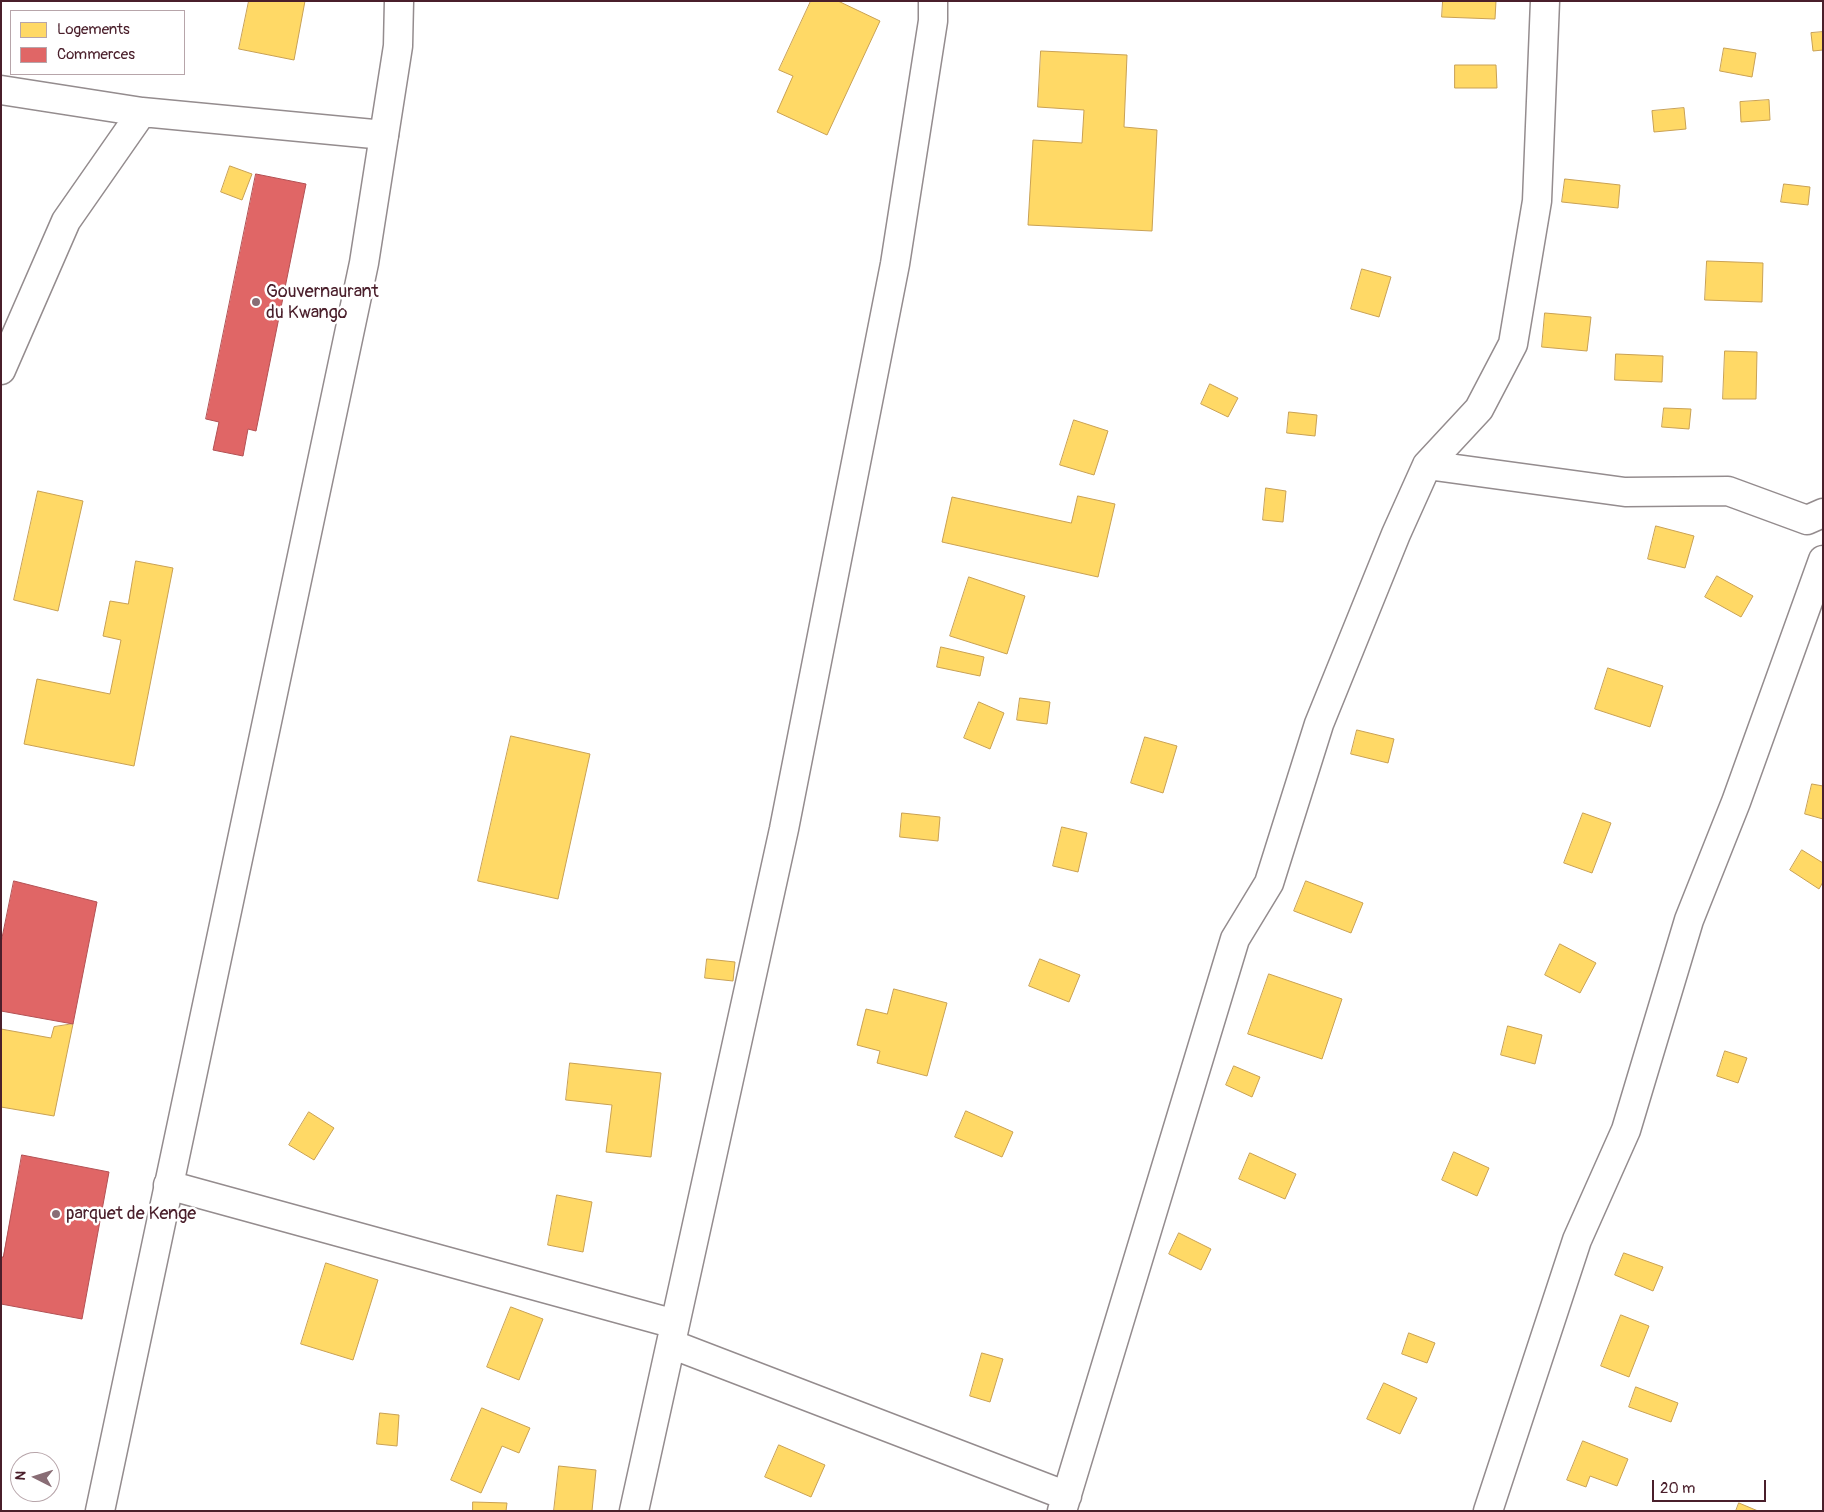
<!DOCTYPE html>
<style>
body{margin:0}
#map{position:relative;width:1824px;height:1512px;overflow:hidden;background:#fff;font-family:Pangolin,sans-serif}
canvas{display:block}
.frame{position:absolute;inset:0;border:2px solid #4a1f2b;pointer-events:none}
.legend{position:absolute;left:10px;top:10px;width:175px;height:65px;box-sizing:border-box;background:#fff;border:1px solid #b7a5aa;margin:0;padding:6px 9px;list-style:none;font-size:15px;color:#4a1f2b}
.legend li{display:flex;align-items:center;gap:10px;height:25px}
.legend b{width:25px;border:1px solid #b7a5aa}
.north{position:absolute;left:10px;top:1452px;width:50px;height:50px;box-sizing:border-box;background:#fff;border:1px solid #b7a5aa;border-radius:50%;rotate:275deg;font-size:14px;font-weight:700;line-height:20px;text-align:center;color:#4a1f2b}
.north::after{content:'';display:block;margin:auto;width:18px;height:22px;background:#896d75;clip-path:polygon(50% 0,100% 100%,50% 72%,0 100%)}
.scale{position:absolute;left:1652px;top:1480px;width:114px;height:22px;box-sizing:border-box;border:2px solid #4a1f2b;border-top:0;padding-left:6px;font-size:15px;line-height:18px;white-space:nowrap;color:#4a1f2b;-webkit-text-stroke:4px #fff;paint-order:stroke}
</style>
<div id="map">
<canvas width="1824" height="1512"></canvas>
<div class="frame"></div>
<ul class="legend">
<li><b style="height:14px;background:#ffd966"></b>Logements</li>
<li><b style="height:14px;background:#e06666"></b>Commerces</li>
</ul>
<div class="north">N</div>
<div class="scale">20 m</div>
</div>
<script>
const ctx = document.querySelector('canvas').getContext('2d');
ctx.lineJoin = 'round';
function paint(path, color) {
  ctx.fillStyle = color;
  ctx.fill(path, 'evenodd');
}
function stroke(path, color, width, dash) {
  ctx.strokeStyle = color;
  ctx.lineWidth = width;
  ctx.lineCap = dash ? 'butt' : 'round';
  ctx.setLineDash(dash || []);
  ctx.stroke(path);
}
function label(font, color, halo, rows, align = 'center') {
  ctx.font = font + ' Pangolin,sans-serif';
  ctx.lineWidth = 5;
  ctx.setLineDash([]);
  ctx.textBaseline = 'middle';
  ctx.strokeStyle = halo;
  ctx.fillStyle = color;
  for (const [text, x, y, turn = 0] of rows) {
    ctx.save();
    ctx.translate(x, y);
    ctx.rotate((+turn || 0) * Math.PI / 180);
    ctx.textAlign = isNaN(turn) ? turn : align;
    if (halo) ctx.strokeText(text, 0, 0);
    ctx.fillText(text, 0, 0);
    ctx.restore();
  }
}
const homes = new Path2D(`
 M249,1H305L294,60L239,49Z
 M811,1H838L880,21L827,135L777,112L793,76L779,70Z
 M1443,1H1496L1495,19L1442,17Z
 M1823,32V50L1813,51L1811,33Z
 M1724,48L1756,53L1752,77L1720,71Z
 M1041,51L1127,55L1124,127L1157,130L1152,231L1028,225L1033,140L1082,143L1084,110L1038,107Z
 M1455,65H1496L1497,88H1455Z
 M1769,100L1770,120L1741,122L1740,102Z
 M1684,108L1686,129L1654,132L1652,111Z
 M230,166L252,174L242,200L221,192Z
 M1565,179L1620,185L1618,208L1562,202Z
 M1784,184L1810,187L1808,205L1781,202Z
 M1707,261L1763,263L1762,302L1705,300Z
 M1362,269L1391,277L1379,317L1351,309Z
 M1545,313L1591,317L1587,351L1542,347Z
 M1725,351L1757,352L1756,399H1723Z
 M1616,354L1663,356L1662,382L1615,380Z
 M1210,384L1238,398L1228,417L1201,404Z
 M1664,408L1691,409L1689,429L1662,427Z
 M1289,412L1317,415L1315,436L1287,433Z
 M1074,420L1108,431L1094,475L1060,465Z
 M1266,488L1286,491L1283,522L1263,520Z
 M38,491L83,501L58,611L14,600Z
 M1078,496L1115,504L1098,577L942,542L952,497L1071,523Z
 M1656,526L1694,536L1685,568L1648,559Z
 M136,561L173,568L134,766L24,744L37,679L110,694L121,640L103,636L110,601L128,604Z
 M1717,576L1753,596L1741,617L1705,597Z
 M969,577L1025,596L1007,654L950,636Z
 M941,647L984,657L980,676L937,667Z
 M1608,668L1663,686L1650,727L1595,709Z
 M1020,698L1050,702L1047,724L1017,720Z
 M979,702L1004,713L990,749L964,738Z
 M1357,730L1394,739L1388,763L1351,754Z
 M511,736L590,754L558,899L478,881Z
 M1145,737L1177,746L1163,793L1131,783Z
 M1812,784L1823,786V819L1805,814Z
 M902,813L940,817L938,841L900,837Z
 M1583,813L1611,823L1592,873L1564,863Z
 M1062,827L1087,833L1078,872L1053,866Z
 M1802,850L1823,863V882L1819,889L1790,870Z
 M1306,881L1363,903L1351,933L1294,911Z
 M1560,944L1596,963L1580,993L1545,975Z
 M707,959L735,962L733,981L705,978Z
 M1040,959L1080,975L1069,1002L1029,986Z
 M1269,974L1342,999L1322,1059L1248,1034Z
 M894,989L947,1003L927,1076L877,1063L880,1051L857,1045L866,1009L887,1014Z
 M73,1024L54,1116L1,1107V1029L51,1038L54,1027Z
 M1508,1026L1542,1035L1535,1064L1501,1055Z
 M1725,1051L1747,1058L1738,1083L1717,1076Z
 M570,1063L661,1073L651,1157L606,1152L612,1105L566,1100Z
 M1234,1066L1260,1077L1252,1097L1226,1085Z
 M966,1111L1013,1132L1002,1157L955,1137Z
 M309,1112L334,1128L314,1160L289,1145Z
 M1454,1152L1489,1168L1477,1196L1442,1180Z
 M1250,1153L1296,1174L1285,1199L1239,1179Z
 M557,1195L592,1202L583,1252L548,1245Z
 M1179,1233L1211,1249L1201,1270L1169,1254Z
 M1624,1253L1663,1267L1653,1291L1615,1275Z
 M326,1263L378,1280L353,1360L301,1344Z
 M511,1307L543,1319L519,1380L487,1367Z
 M1621,1315L1649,1326L1629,1377L1601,1366Z
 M1409,1333L1435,1343L1427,1363L1402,1354Z
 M982,1353L1003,1359L990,1402L970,1396Z
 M1384,1383L1417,1398L1400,1434L1367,1419Z
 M1636,1387L1678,1403L1671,1422L1629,1407Z
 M482,1408L530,1428L519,1453L502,1446L481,1493L451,1480Z
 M380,1413L399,1415L397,1446L377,1444Z
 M1583,1441L1628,1459L1617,1486L1590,1476L1586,1487L1567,1480Z
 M779,1445L825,1465L811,1497L765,1477Z
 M559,1466L596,1470L592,1511H554Z
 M473,1502L507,1503L506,1511H473Z
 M1739,1503L1758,1511H1736Z`);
const shops = new Path2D(`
 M256,174L306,184L256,431L248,429L243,456L213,450L219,422L206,419Z
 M14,881L97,902L73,1024L1,1011V943Z
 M22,1155L109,1172L82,1319L1,1304V1257H3Z`);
const street = new Path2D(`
 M1,90L142,112
 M1,370L66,221L142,112L384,135
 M1427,465L1625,492L1728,491L1807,520L1823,513
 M168,1185L675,1324
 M671,1344L1067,1496
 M634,1511L784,829L895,264L933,21V1
 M1062,1511L1235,939L1269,883L1319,724L1396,534L1427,465L1479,409L1513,344L1537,201L1545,1
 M1488,1511L1577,1240L1626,1130L1689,920L1736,802L1823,560`);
const secondary = new Path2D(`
 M100,1511L364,263L398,46L399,1`);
const markers = [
 [256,302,5,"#896d75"],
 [56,1214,5,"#896d75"]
];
const poiNames = [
 ["Gouvernaurant",266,292],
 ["du Kwango",266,313],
 ["parquet de Kenge",66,1214]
];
paint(homes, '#ffd966');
stroke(homes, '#c9a154', 1);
paint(shops, '#e06666');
stroke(shops, '#b35154', 1);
stroke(street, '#948c8e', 31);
stroke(secondary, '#948c8e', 31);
stroke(street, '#fff', 28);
stroke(secondary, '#fff', 28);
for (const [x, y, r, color] of markers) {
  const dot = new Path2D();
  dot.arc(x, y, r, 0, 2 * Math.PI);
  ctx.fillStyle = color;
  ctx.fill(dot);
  stroke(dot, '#fff', 2);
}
label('18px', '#4a1f2b', '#fff', poiNames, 'left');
</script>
